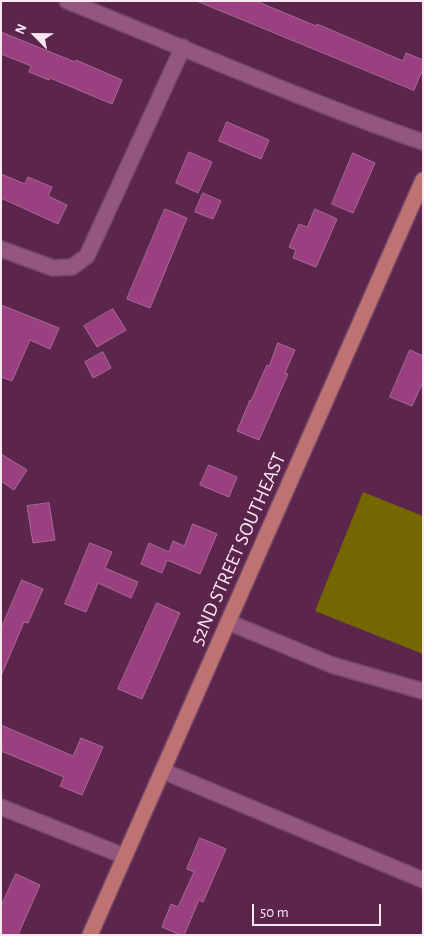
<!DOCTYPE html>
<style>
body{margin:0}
#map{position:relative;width:424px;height:936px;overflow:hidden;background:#5b254c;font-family:"Alegreya Sans",sans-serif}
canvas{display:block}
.frame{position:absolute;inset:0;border:2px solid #fbe6f3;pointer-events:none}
.north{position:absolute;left:10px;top:10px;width:50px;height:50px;-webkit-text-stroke:4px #5b254c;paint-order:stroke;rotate:293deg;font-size:14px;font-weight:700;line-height:20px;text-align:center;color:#fbe6f3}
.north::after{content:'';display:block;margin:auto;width:18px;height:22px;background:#fbe6f3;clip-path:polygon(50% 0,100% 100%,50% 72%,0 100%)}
.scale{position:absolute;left:252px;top:904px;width:129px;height:22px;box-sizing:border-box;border:2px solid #fbe6f3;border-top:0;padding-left:6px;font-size:15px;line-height:18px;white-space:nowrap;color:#fbe6f3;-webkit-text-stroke:4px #5b254c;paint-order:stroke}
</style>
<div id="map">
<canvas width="424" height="936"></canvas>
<div class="frame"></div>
<div class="north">N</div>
<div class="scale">50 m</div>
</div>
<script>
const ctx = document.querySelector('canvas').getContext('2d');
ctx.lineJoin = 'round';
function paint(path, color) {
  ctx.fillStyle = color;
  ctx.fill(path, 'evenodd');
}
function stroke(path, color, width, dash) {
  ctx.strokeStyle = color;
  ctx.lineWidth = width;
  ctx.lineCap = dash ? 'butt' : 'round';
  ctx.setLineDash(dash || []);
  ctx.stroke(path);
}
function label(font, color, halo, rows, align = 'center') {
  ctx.font = font + ' "Alegreya Sans",sans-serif';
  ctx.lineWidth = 4.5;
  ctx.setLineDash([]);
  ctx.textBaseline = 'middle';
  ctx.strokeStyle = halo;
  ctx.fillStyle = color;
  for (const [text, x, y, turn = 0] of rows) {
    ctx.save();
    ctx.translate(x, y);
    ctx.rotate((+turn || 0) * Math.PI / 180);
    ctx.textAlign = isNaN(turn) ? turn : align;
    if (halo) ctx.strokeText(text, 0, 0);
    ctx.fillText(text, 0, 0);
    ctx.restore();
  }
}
const green = new Path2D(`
 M363,492L423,516V654L315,611Z`);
const building = new Path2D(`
 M197,1H256L316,26L317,24L403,61L406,53L423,60V69L414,90Z
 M1,32L75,62L76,60L122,80L112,104L50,78L49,80L29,72L31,66L1,54Z
 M227,122L269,140L261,159L219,141Z
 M189,152L212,162L198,193L176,183Z
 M353,153L375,163L353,213L332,204Z
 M1,174L25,184L28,177L52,187L48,196L67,205L58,224L1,198Z
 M203,193L221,201L213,219L195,212Z
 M165,209L187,218L150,308L127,299Z
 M315,209L337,219L316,267L293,258L296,250L289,247L299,224L307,227Z
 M1,305L59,328L50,349L30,340L12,381L1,377Z
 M113,309L126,330L97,347L84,326Z
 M278,343L295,350L285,373L288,374L259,440L237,431L250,400L251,401L267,365L269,366Z
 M410,350L423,356V382L412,406L390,397Z
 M103,352L111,368L93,378L85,362Z
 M1,454L27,470L14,490L1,481Z
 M209,465L237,477L229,497L200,485Z
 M49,503L55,540L33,543L27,506Z
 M193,524L217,534L200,574L167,560L162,573L141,564L149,543L169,552L173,541L184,546Z
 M90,543L112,552L105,568L138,582L131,598L98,583L86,612L65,604Z
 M22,580L43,589L28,623L24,622L1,676V629Z
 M157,603L180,613L142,699L118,689Z
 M1,725L73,756L81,738L103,747L82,795L60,786L64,777L1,751Z
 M200,838L226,849L203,902L199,900L184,935H180L162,927L171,904L178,907L194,872L187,869Z
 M16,874L40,885L18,935H1V906Z`);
const minor = new Path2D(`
 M67,1C185,48 302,100 423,142
 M1,249L53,268L72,267L87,256L183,47
 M228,622L332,665L423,691
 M163,771L423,880
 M1,807L124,856`);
const major = new Path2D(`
 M90,935L423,180`);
const streetNames = [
 ["52ND STREET SOUTHEAST",238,549,-66]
];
paint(green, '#746600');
paint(building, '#9a3f80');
stroke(building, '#a86b94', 1);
stroke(minor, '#734767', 18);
stroke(major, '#734767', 18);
stroke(minor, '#92567f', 15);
stroke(major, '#be7271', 15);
label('20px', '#fbe6f3', '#5b254c', streetNames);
</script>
